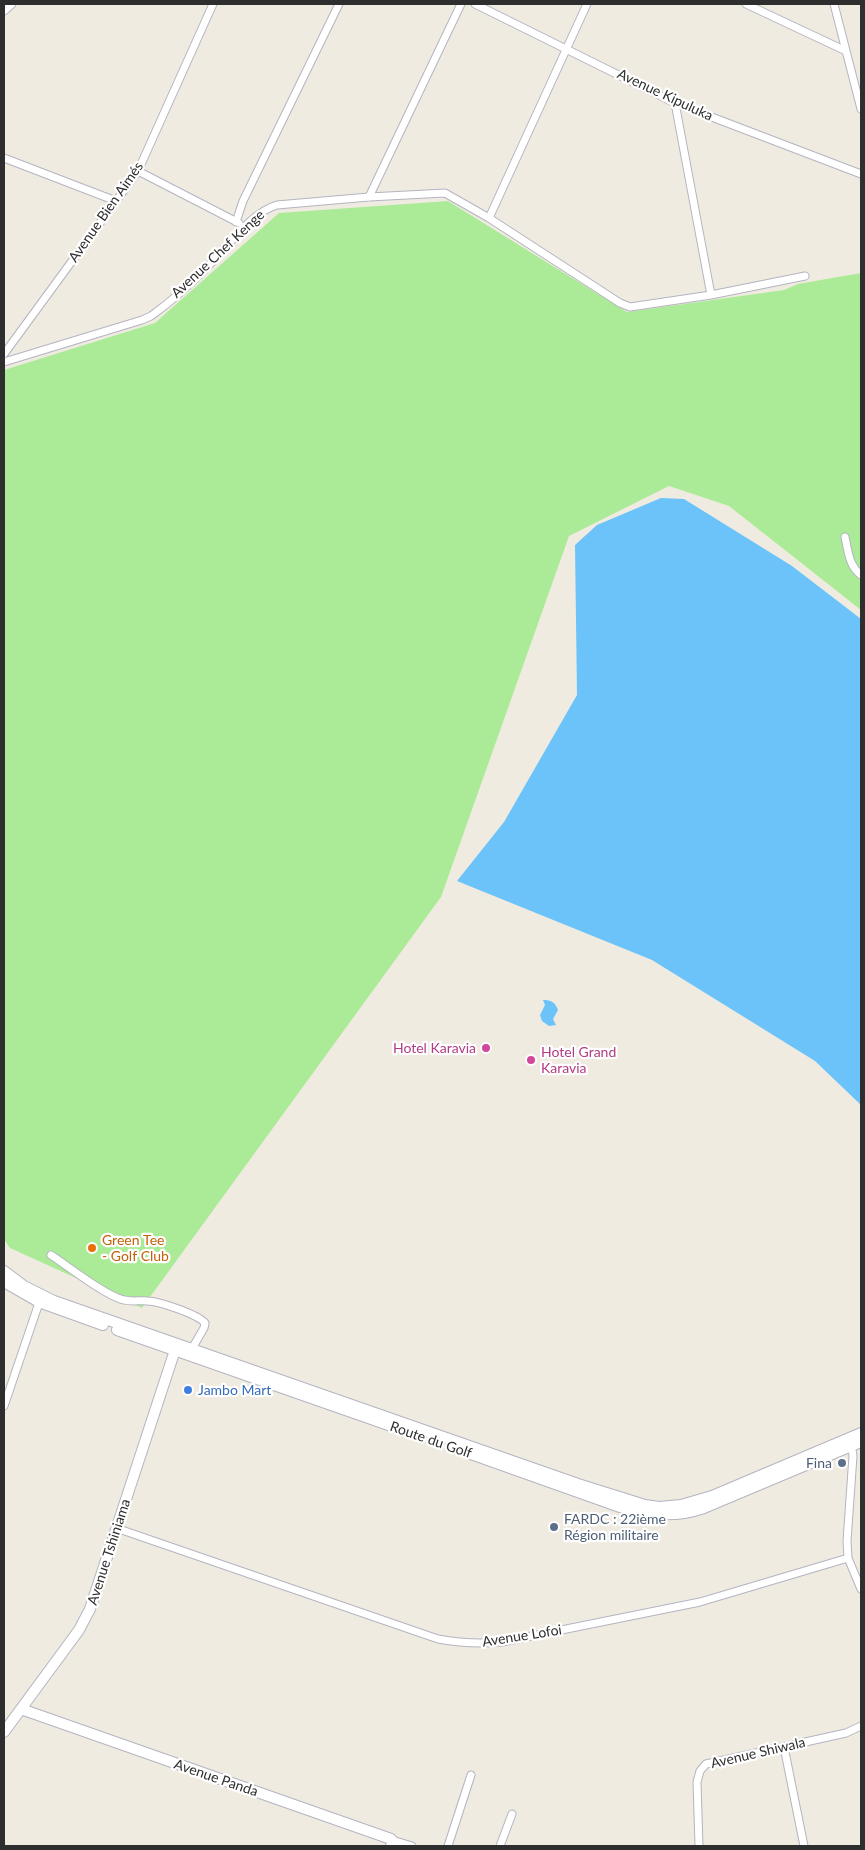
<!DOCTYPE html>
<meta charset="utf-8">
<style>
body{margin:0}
#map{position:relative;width:865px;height:1850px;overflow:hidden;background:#f0ebe0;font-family:Lato,sans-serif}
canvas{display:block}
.frame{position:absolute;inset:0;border:5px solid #2e2e2e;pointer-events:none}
</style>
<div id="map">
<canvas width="865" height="1850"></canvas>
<div class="frame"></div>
</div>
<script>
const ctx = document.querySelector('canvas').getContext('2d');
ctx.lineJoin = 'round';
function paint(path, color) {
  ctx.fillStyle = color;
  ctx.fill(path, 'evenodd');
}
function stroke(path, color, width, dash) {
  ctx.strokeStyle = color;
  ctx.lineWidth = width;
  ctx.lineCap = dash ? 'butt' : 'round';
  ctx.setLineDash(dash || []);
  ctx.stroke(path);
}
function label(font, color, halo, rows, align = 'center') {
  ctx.font = font + ' Lato,sans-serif';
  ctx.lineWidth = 4.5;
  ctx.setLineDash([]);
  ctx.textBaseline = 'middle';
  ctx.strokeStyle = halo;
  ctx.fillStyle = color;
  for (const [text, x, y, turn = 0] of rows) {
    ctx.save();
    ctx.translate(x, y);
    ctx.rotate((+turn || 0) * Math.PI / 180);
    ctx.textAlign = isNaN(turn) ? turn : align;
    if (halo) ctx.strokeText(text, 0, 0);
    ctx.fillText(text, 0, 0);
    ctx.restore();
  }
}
const green = new Path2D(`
 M448,201L627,312L784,290L798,284L861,273V610L729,506L669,486L569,536L441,897L142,1308L10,1248L4,1239V370L155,323L279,213Z`);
const water = new Path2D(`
 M661,498L684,499L792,566L861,619V1105L815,1061L652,960L457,881L504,822L577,695L575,545L597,525Z
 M543,1000C551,1000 555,1002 558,1010L553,1019L556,1025L549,1026L542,1021L540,1015L545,1005Z`);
const street = new Path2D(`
 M475,4L675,103L861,174
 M746,4L846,51
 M834,4L861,109
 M4,11L12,4
 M675,103L711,295
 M4,158L116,201
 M138,171L239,223
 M369,197L461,4
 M489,218L587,4
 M236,222L243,201L339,4
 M4,354L138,171L213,4
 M4,362L142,320L151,316C172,301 195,280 213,261C230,244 252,212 277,205L369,197L445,193L489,218L620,303L630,307L711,295L805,276
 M845,537C848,551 849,566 861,575
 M51,1255C69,1267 106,1296 124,1300C132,1302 140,1300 148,1301C161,1302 197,1314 205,1323L204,1328L190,1352
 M4,1406L40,1300
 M851,1443L853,1456L847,1541L848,1558L861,1589
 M116,1528L438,1639C460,1643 480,1644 502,1642L700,1602L848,1558
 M784,1747L804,1846
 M392,1840L412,1846
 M448,1846L471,1775
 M500,1846L512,1814
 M699,1846L697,1782L700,1771L706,1764L846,1733L861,1726`);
const secondary = new Path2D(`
 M4,1271L24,1286L54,1301L578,1484L645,1505L659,1507L681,1505L712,1496L861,1433
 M4,1282L39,1302L103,1325
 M117,1330L417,1435
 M471,1454L620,1507C649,1515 675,1518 704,1508L861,1442
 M21,1709L391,1839L393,1842L391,1846
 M4,1732L79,1630L90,1609L176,1347`);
const markers = [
 [486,1048,5,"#d1479c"],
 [531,1060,5,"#d1479c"],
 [92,1248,5,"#e8710a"],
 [188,1390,5,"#3f7fe0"],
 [842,1463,5,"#5c6f8a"],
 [554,1527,5,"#5c6f8a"]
];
const streetNames = [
 ["Avenue Kipuluka",665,95,25],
 ["Avenue Bien Aimés",106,212,-55],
 ["Avenue Chef Kenge",218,254,-43],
 ["Route du Golf",431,1440,19],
 ["Avenue Tshiniama",109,1552,-72],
 ["Avenue Lofoi",522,1636,-9],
 ["Avenue Shiwala",758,1753,-13],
 ["Avenue Panda",216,1778,19]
];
const hotelNames = [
 ["Hotel Karavia",476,1048],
 ["Hotel Grand",541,1052,"left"],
 ["Karavia",541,1068,"left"]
];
const foodNames = [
 ["Green Tee",102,1240],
 ["- Golf Club",102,1256]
];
const shopNames = [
 ["Jambo Mart",198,1390]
];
const serviceNames = [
 ["Fina",832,1463],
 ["FARDC : 22ième",564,1519,"left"],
 ["Région militaire",564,1535,"left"]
];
paint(green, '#abeb98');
paint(water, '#6bc3fa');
stroke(street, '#b4b4c2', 9);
stroke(secondary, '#b4b4c2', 12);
stroke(street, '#fff', 7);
stroke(secondary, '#fff', 10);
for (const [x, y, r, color] of markers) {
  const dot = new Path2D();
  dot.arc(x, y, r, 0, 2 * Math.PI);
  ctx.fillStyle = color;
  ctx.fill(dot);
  stroke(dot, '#fff', 2);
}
label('14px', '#2e2e2e', '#fff', streetNames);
label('14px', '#b23c85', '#fff', hotelNames, 'right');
label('14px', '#c56008', '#fff', foodNames, 'left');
label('14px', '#366cbe', '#fff', shopNames, 'left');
label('14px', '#4e5e75', '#fff', serviceNames, 'right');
</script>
